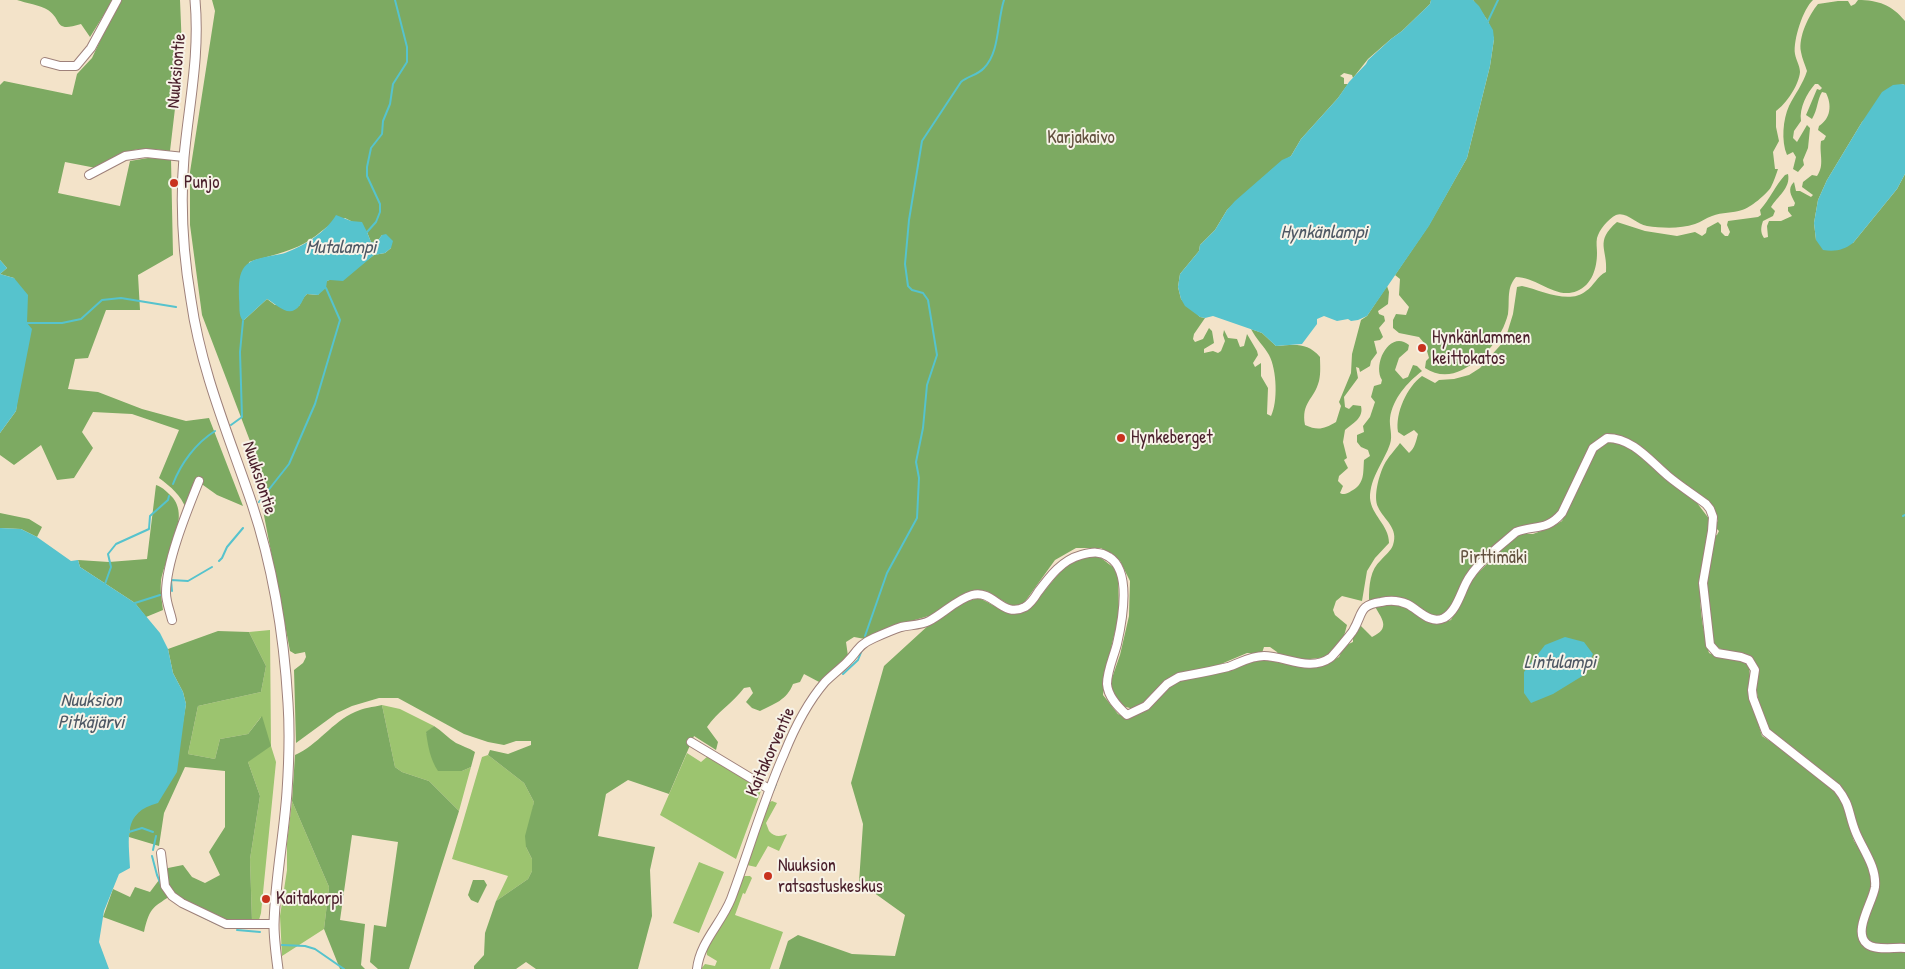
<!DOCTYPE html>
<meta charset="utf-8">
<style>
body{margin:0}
canvas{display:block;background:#f3e3c9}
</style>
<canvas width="1905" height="969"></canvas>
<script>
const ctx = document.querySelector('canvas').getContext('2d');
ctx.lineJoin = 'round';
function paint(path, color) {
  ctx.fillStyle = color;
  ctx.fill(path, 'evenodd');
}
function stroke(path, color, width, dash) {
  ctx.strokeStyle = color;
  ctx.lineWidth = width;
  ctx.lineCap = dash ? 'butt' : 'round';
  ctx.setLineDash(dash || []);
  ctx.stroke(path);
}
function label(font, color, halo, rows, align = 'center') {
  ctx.font = font + ' "Patrick Hand",sans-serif';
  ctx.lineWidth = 4;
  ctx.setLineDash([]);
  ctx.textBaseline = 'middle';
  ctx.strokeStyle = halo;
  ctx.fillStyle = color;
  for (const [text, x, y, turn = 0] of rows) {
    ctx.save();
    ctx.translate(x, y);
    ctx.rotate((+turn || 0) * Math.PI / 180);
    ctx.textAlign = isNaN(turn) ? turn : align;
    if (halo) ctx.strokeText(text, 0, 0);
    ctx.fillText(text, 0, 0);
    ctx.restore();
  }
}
const green = new Path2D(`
 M270,630L271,746L276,762L261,913L259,920L252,921L250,859L260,796L248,762L261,717L248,734L220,739L215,759L188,754L198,706L261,692L266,666L249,632Z
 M382,705L400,709L434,726L426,733L462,771L471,767L459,811L429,781L402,772L395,767Z
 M687,753L701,762L708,756L762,788L736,859L660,815Z
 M488,755L524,783L534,802L526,847L532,859V871L528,879L496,901L508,876L452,859L482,757Z
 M292,801L329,887L324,929L282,956L280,916L287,870V843Z
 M772,801L777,803L766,823L769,831C774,837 780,837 787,834L779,851L768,846L756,867L747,865L746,861L768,803Z
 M699,862L724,872L699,933L673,923Z
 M744,876H750L752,878L745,894L743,893L735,915L783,932L770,969H701L705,964L715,966L717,961L707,955L706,949Z`);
const forest = new Path2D(`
 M17,0H113L90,37L81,24C53,33 63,20 48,10C40,5 26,3 17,0Z
 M119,0H180L182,49L170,151C133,146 127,150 96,168L65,162L58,193L120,206L130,161L148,158L171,159L173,255L138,275L140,310H106L88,358L75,359L68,389L98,392L142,409L186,421L209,418L243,506L217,495L196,480L186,509C181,495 171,487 159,478L179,430L132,414L93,412L82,432L93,448L74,478L57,480L41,445L14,465L0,455V433L16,411L27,323L14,278L0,274L7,268L0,260V85L4,81L72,95L77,74L92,58Z
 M212,0H1431L1430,4L1402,31L1391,39L1368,59L1353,78L1352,75L1344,73L1340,76L1344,78V84H1348L1338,98L1301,139L1291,156L1276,166L1227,210L1215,230L1200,245L1199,251L1180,274L1178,287L1181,299L1200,317L1205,318L1194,334L1193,339L1195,342L1203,339L1209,328L1212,331L1214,343L1204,349V353L1213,351L1218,353L1221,351L1225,341L1223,335L1224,330L1228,338L1237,339L1240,347L1244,346L1247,334L1257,351L1258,355L1253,363L1255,367L1261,363V376L1268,388L1267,414L1271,416C1278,402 1277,370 1269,355C1264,346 1256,339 1251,329L1262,333L1276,346C1295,345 1307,342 1320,357C1320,364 1321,373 1319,381C1314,400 1301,402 1305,425C1318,431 1324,429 1336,422L1341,406L1339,402L1351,373L1352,354L1361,320L1367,316L1387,286L1389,292L1388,304L1378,311L1379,314L1384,316L1385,321L1379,328L1383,337L1380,340L1374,341L1377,353L1371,361L1370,366L1360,372L1359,368L1356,367L1358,378L1344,397L1345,407L1349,409L1353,405L1361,406C1364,418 1353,423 1345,430L1343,442L1347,458L1344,460L1348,468L1339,476L1338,481L1343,486L1340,493L1342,494C1348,494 1349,492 1353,490C1365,483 1363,472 1364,460L1370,456L1368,450L1361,447L1357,442V435L1364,432L1363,426L1370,417L1375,402L1371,397L1374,386L1381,384L1382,380C1372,364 1390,329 1409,345L1408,350L1399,358L1395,370L1403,379L1408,377L1413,365L1417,366L1422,371C1407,383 1393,398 1390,418C1389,426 1393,436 1390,444C1384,462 1370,477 1370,498C1371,515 1389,525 1389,543L1375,558L1367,571L1362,601L1342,596L1336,601L1333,610L1335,615L1347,625L1344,636L1327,657L1302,660L1279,657L1277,652L1270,647H1264L1262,653H1247L1221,664L1171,678L1147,701L1134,709L1122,706L1112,692V678L1120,655L1129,616L1130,581L1120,561L1101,548H1076L1055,560L1024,603L1013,607L987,591L974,590L932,615L887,628L865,639L854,637L846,642L848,656L821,683L804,674L800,682L793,684C787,700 774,704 760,711L752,708L746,702L753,693L750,687L744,688C733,703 717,712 707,727L718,742L716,750L694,736L669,794L628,780L606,794L598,836L655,847L650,870L652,916L638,969H536L526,962L516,969H474V966L484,955L485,933L496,901L528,879L532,871V859L526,847L525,836L534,802L524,783L488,755L490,750L508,754L531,745V741H516L504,745L488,742L464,734L398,698H379L352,706L337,713L296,743L294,670L303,663L306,657L305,652L295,654L290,651L262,505L260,477L250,441L202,315L190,225V172L215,11ZM345,218L363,227L367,232L371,242L376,243L382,235L391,248L385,253L374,255L358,267L327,281L318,295L307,294L304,297L299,306L275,305L267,299L244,320L249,262C268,256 287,253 305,243C321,234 326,224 345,218Z
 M1473,0H1813C1803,9 1793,40 1795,54C1796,60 1800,66 1800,72C1799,85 1786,104 1776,111V127L1779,141L1773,152L1775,169H1778C1776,175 1774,181 1771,187C1767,194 1750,208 1742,210C1733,213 1722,212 1712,216C1706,218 1701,222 1695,224C1680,229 1662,228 1647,226C1636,224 1626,211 1616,215C1608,219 1599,230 1597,238C1596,243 1597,248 1597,253C1597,268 1592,285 1577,291C1556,300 1537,277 1516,277C1506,288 1510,301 1508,314C1502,338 1484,359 1462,370C1450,376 1437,376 1425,368L1426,361L1429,358L1425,344L1419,337L1399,333L1393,328V320L1396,314L1406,315L1409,307L1399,295L1400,279L1395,275L1429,225L1467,158L1490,66L1494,39L1488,21Z
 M1858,0C1878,0 1892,5 1905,21V85L1902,84L1862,122L1827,180L1818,200L1814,223L1816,240L1853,243L1897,189L1905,174V946C1890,944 1871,949 1864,933L1874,870L1871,854L1862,839L1851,804L1844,792L1774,736C1764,723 1760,709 1757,693C1755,681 1761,668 1752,659C1742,650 1727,656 1713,644L1706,588L1714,536L1717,535L1719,531L1716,528L1715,524L1718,521L1713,506L1705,498L1679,482L1627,439L1615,434H1607L1590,445L1558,515C1545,526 1531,521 1518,528C1486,549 1470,580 1450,611C1429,625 1424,605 1406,602C1394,599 1381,601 1369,600C1369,585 1370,570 1381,560C1385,555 1391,551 1393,545C1399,528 1384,520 1378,507C1373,497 1379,475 1384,465C1388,457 1395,450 1400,443L1409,453C1415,448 1416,441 1418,434L1414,430L1404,436L1398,432C1395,413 1407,387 1422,376L1435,383L1439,380L1454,379L1469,375L1480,368L1505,340L1513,314L1517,287L1522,286C1541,290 1569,305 1586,291C1594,286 1597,276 1606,272C1608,249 1594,242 1617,222L1645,231L1677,236L1695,232L1702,236L1706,233L1707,228L1718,222L1721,225V232L1725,236H1728L1730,232L1727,225L1728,221L1758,217L1761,215L1760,210C1770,199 1775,186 1785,175L1788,174C1791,188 1777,197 1771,207L1775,211L1773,216L1763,221C1761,227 1760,232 1764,238L1768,237L1767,226L1769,221H1781L1792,216L1788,211V207L1794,206L1795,203C1791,195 1787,189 1794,182L1796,191H1800L1811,197L1813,195L1802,187L1803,182L1812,175L1817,176C1825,165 1819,154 1821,141L1824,140L1826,136L1818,130L1819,126C1831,118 1832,105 1826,93L1822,92C1817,100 1818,109 1812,119L1806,115L1817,89L1820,90L1822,88L1818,84H1815C1807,93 1799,108 1801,121L1794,131L1793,138L1797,142L1807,125L1810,128L1808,148L1803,160L1804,165L1798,172L1793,169L1796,157L1793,152L1787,155C1781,141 1783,119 1789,106C1795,94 1803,84 1807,71C1805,65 1802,58 1801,52C1798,37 1809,15 1818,4L1838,1H1848L1851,6L1855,4Z
 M1604,442H1613L1629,447L1694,499L1710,520C1707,537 1703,555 1701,573C1698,599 1702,628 1709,653L1720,658L1743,660L1749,665L1752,703L1762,736L1787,752L1832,786L1848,808L1849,826L1854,841L1865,857L1872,880L1871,891L1864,906L1858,931L1860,939L1866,948L1905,951V969H779L788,941L798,935L852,954L895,956L905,915L859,882L863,824L851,783L884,666L931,623L965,602L978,598C991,602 1002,614 1017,613C1042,612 1063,543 1099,557C1105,560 1112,567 1118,571L1119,615L1107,665L1103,695L1118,714L1127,718L1138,714L1151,707L1168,686L1183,679L1248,661L1267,660L1290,665L1314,667L1328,663L1339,657L1344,646L1353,642V636L1359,624L1372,637C1391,628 1382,619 1374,605L1399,604L1430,621L1441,623L1451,620L1472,579L1505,546L1519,534H1533L1552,527L1562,521L1595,450Z
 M156,485C162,487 165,490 169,494C194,514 164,557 161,582C160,591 162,601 163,610L146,617L135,603L80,567L78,560L109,562L147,559Z
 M0,513L29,519L42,527L37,537L21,529L0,528Z
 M218,631L249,632L266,666L261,692L198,706L188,754L215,759L220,739L248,734L262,716L271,746L248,762L260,796L250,859L252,921H228L184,900L174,893C154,908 150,905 144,932L103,917L113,889L130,897L135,887L150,892L168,868L183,865L192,877L205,883L220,875L209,852L225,827V771L185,767L164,813L159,846L129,837L130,821L144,806L183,722L186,704L183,692L173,673L168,649Z
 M382,705L395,767L402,772L429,781L459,811L409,969H378L370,962L374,925L386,927L398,842L352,835L340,920L365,924L361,965L365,969H340L324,929L329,887L292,801L295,755C318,745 332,722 355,712C363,708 373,707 382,705Z
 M434,726C442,731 448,738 456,743C462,746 469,748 475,752L471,767L462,771H438C430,759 428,746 426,732Z
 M473,880H484L487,885L478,903L471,900L468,895Z`);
const water = new Path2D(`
 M1431,0H1473L1479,6L1493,30L1494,39L1490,66L1467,158L1429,226L1367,316L1358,320L1351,321L1348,319L1337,321L1324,316L1317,319V324L1302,344L1276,346L1262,333L1213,316L1205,318L1200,317L1185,306L1181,299L1178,287L1180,274L1199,251L1200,245L1215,230L1227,210L1235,201L1282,160L1291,156L1301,139L1338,98L1349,82L1366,64L1368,60L1391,39L1402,31L1430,4Z
 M1902,84L1905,85V174L1897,189L1853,243C1844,250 1835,252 1823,250L1816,240L1814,223L1818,200L1827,180L1862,122L1882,92L1893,85Z
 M336,215L351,221L362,222L367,232L371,242L376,243L382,235L386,234L393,241L391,248L385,253L374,255L343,281L330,280L327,281L326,288L318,295L307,294C303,298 303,301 300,305C289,320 277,304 267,299L243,321C238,315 240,306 239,299C239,289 238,277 243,269C251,256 272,257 285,253C304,246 326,232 336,215Z
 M0,260L7,268L0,274L14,278L28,295L27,323L32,329L16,411L0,433Z
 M0,528L21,529L37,537L71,561L78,560L80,567L135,603L160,633L168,649L173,673L183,692L186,704L177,772L158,803C122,812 129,838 130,868L119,874L104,911L99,942L109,969H0Z
 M1565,637L1584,642L1593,654L1584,675L1553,694L1531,703L1524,693V672L1545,645Z`);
const stream = new Path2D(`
 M1488,21L1498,0
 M367,232L376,222L380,212V204L367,176V167L371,148L382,134L383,121L390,104L393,84L407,62V47L395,0
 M27,323H62L81,319L102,300L121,298L176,307
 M231,425L242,417L240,352L243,321
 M173,484C181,463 196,443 215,431
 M259,502L289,464L315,404L340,320L326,288
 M1903,516L1905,515
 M219,561L222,558L227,547L243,528
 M105,584L111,567L108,554L116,544L149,529L150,516L168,500L169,496
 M172,591L171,580L188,581L212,567
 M135,603L160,595
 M865,636L887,573L917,518L919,478L916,462L923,428L927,385L937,355L928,300L923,293L912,290L908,286L905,264L909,220L922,141L961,82C968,76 978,75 984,68C1000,52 997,21 1004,0
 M843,674L858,660L862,650
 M773,791L776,784
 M129,832L142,828L153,832
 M153,850L156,836
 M152,856L157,875L162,887
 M197,914L226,928
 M237,930L260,932
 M282,945L305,946L315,949L344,969`);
const minor = new Path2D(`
 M45,62L60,66H76L91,48L117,0
 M89,175L125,156L146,153L184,157
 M172,620C170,611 166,602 166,593C166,562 187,511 199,481
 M691,742L769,789
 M161,853L165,886L172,896L182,903L226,924H274
 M697,969C700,942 721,924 731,899C749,851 763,801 784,754C794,729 807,703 825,682C832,675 840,669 847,662C858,651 858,645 874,638C883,634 892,630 901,627C910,625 921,625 929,621C943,614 957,599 972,595C994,589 1002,619 1025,607C1030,604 1035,597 1038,592C1050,576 1062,560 1081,555C1092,552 1100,551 1109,557C1132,571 1122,622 1117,644C1114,656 1107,671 1107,684C1108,697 1118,707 1127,715L1146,706L1167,684L1179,677C1195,674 1212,671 1228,667C1240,663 1250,656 1264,656C1285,656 1310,672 1330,658C1332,657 1353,632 1354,629C1363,613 1359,605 1381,602C1390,600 1398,600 1407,604C1418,609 1430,625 1444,618C1456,611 1460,595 1466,583C1476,563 1499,547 1516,532C1534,525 1547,531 1562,513L1593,448L1607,438C1633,438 1650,461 1668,476C1680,486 1694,495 1706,504L1710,509L1713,517L1712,531L1703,583L1710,645L1717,653L1741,657L1749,660L1755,670L1752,690L1753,698L1766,732L1837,788C1851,805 1848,814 1856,833C1863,850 1877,867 1875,887C1873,902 1852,932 1867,944C1875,951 1895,947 1905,948`);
const tertiary = new Path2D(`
 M195,0C200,55 189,103 184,157C180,205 183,253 191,300C201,371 229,436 252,504C273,567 284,636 288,703C290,732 289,762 287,792C284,836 275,880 274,925C274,939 276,954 278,969`);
const markers = [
 [174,183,5,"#c8321e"],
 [1422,348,5,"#c8321e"],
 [1121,438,5,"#c8321e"],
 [768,876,5,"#c8321e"],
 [266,899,5,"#c8321e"]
];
const streetNames = [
 ["Nuuksiontie",177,71,-85],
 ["Nuuksiontie",259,478,72],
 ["Kaitakorventie",771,752,-66]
];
const parkNames = [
 ["Karjakaivo",1081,138],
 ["Pirttimäki",1494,558]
];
const poiNames = [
 ["Punjo",184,183],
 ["Hynkänlammen",1432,338],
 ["keittokatos",1432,359],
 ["Hynkeberget",1131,438],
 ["Nuuksion",778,866],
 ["ratsastuskeskus",778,887],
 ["Kaitakorpi",276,899]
];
const waterNames = [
 ["Hynkänlampi",1324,233],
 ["Mutalampi",341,248],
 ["Lintulampi",1560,663],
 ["Nuuksion",91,701],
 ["Pitkäjärvi",91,723]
];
paint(green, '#9cc46f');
paint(forest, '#7daa62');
paint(water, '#56c3cd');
stroke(stream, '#56c3cd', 2);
stroke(minor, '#9e817a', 10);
stroke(tertiary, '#9e817a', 11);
stroke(minor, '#fff', 8);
stroke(tertiary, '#fff', 9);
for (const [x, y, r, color] of markers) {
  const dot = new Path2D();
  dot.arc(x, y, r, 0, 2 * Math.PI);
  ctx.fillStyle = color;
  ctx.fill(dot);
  stroke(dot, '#f7f3e8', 2);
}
label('18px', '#4a1f2b', '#f7f3e8', streetNames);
label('18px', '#63513f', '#f7f3e8', parkNames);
label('18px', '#4a1f2b', '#f7f3e8', poiNames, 'left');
label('italic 19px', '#4e5864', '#f7f3e8', waterNames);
</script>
